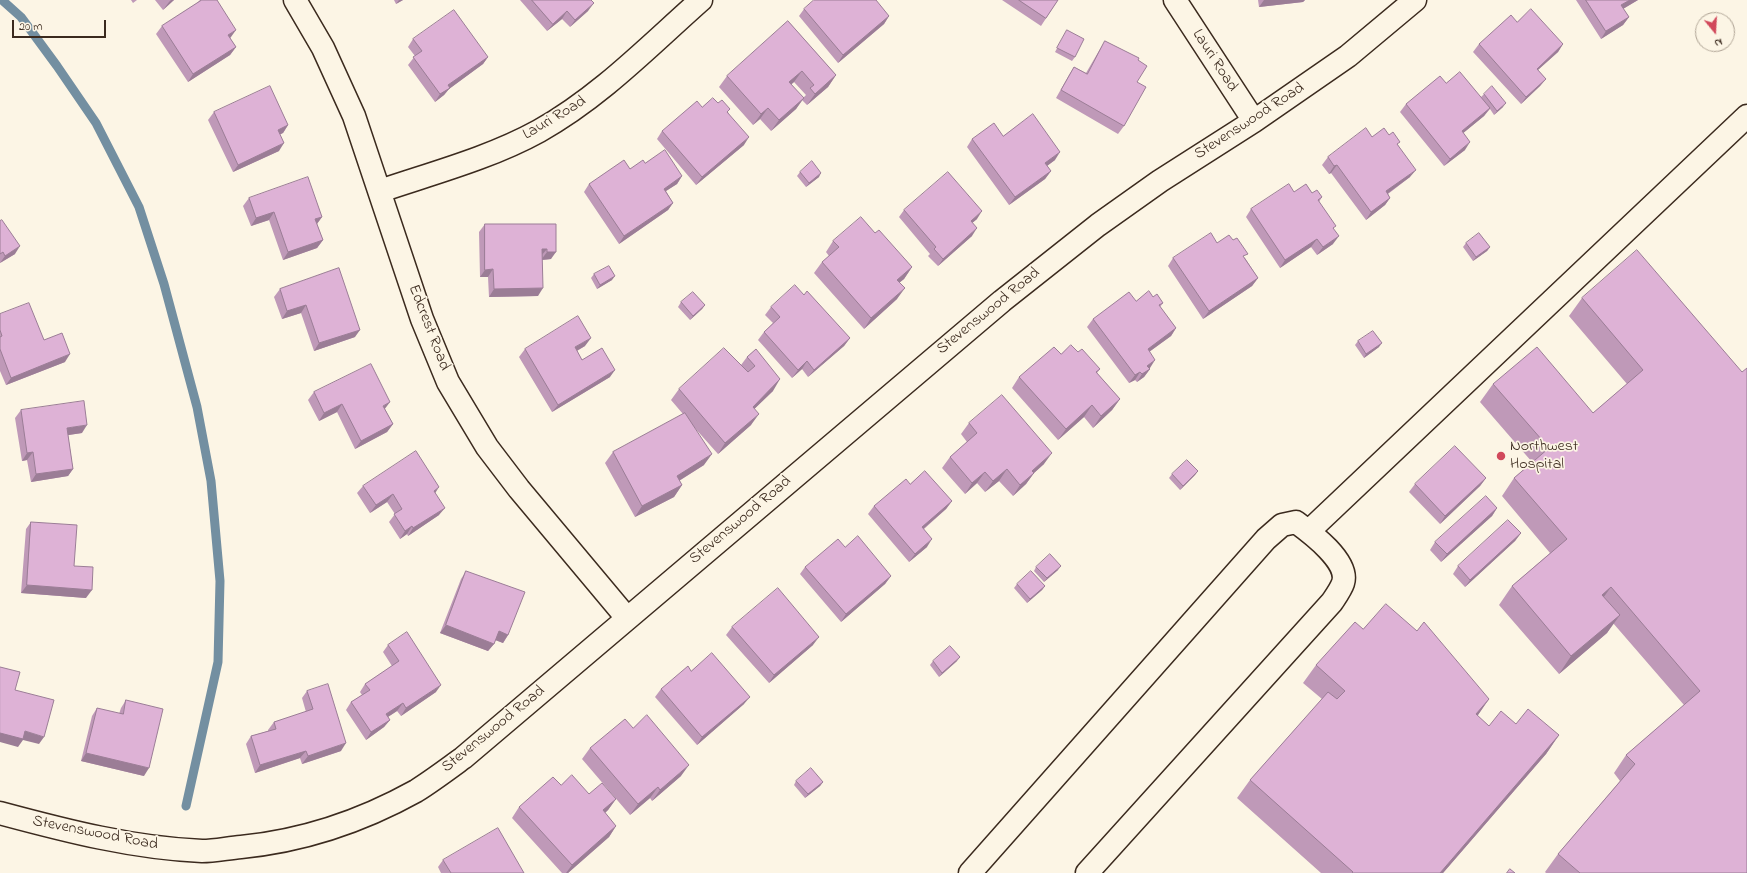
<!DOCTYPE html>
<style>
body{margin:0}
#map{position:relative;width:1747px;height:873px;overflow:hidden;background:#fcf5e5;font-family:"Indie Flower",sans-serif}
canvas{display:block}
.north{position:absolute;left:1695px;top:12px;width:40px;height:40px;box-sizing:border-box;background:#fcf5e5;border:1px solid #afa495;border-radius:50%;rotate:162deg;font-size:11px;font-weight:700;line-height:16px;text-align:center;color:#3b2a1e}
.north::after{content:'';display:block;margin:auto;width:14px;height:18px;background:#d1495b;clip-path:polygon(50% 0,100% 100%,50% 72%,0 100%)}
.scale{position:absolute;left:12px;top:20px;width:94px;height:18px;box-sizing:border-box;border:2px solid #3b2a1e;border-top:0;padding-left:5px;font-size:12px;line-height:14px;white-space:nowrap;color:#3b2a1e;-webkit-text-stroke:3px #fcf5e5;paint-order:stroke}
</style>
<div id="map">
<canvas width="1747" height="873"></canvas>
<div class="north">N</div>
<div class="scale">20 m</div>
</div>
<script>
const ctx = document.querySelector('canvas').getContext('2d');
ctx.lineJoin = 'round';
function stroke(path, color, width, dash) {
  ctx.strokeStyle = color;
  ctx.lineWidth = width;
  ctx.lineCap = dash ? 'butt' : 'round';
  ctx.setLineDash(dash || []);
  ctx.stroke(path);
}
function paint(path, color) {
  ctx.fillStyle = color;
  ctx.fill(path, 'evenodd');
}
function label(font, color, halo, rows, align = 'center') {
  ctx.font = font + ' "Indie Flower",sans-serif';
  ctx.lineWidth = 3.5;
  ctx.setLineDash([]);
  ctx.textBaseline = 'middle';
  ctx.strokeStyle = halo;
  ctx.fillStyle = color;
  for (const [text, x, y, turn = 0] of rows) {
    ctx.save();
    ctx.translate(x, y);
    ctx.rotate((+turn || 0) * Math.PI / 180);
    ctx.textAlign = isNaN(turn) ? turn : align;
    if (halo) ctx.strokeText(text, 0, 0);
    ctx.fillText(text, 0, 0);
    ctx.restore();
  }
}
const stream = new Path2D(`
 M2,0L21,17L57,66L96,123L139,207L164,284L197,407L211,481L220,581L218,662L186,806`);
const minor = new Path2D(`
 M295,0L323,48L354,116L422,319L448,382L487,447L519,489L627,618
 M1175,0L1254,121
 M380,191C433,173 490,158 539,131C600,97 649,46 701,0
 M1309,531L1747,116
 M0,813C67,831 133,848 202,851C215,851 228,848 241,847C302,841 362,821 416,791C432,781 448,769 463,758L1002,301L1098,225L1160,181L1254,121L1348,56L1415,0
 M970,873L1266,539L1282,525L1296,522C1311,533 1350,562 1343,583C1341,589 1336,596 1332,602L1087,873`);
const wall = new Path2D(`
 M131,0H137L133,3Z
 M155,0H174L163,10Z
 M200,0H217L231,37L230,38L236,47L230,55L188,82L156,34L162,26L197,3Z
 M394,0H403L396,4Z
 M520,0H591L588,11L570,27L562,19L547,31Z
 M1002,0H1058L1041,26Z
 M1258,0H1305L1303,2L1259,7Z
 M1576,0H1638L1623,9L1629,17L1623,25L1601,39Z
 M804,9L889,16L884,24L838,63L799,16Z
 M788,21L836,75L828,87L807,105L802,100L796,109L771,131L760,119L753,125L719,87L727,76ZM794,82L806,95L803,98L791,84Z
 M1517,22L1563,44L1558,52L1538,70L1546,79L1540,86L1521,104L1473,52L1479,44Z
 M1067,30L1075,57L1072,61L1055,52Z
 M413,39L488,57L483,64L449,89L444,95L435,102L408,65L415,56L408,47Z
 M1105,41L1138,60L1137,82L1124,126L1118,134L1056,98L1069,75L1074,67L1086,73L1100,49Z
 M1446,83L1481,97L1484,94L1503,107L1494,115L1490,109L1484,116L1463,133L1465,150L1444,166L1400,112L1406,104Z
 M718,103L728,112L744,145L696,185L657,139L662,131Z
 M214,112L288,125L283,133L280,134L279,151L233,172L208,120Z
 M1389,135L1398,145L1410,177L1388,194L1390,198L1385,205L1366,220L1331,173L1329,174L1322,165L1328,157L1372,137Z
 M1003,136L1055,160L1047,166L1051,171L1045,179L1009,205L967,147L972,139Z
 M645,163L682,176L677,184L666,191L673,203L668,210L619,244L584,192L589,184Z
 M800,172L819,177L806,187L797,176Z
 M1294,192L1312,193L1322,197L1319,202L1334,228L1333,244L1317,255L1311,247L1280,268L1246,217L1251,209Z
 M249,198L322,217L317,224L323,240L317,248L283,260L269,220L251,226L243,206Z
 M904,210L977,219L972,223V236L938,266L928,256L930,254L899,217Z
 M0,221L15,254L0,263Z
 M485,224H556L551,259L542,260L538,296L489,297L488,277H480L479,232Z
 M875,233L912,267L904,279L900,282L897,299L864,329L814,273L822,262L829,256L826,252L833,241Z
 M1217,243L1245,258L1258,278L1252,286L1203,319L1168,266L1173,258Z
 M1466,243L1490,247L1487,251L1473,261L1463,247Z
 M339,268L355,337L314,351L301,313L282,319L274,297L280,289Z
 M594,274L612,280L597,289L591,278Z
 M804,295L850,338L844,346L808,377L802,369L792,378L758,340L764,332L773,323L765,315L771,307Z
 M1153,297L1163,303L1160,307L1176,328L1171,336L1149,352L1150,368H1149L1150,369L1144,377L1137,382L1135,380L1129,383L1087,327L1093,319L1136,301Z
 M1582,298L1742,372L1747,873H1546L1545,872L1558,854L1620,781L1614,773L1626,755L1684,705L1613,623L1607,633L1559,674L1499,605L1512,586L1550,553L1502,496L1514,478L1532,462L1480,402L1493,384L1593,413L1627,384L1569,316Z
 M681,302L705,305L702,309L690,320L678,307Z
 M0,314L44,340L65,362L6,385L0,371Z
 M1358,341L1379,347L1364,358L1355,345Z
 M585,346L577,351L582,360L610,377L552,412L519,357L525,349Z
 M756,349L773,391L754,409L751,425L718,454L693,426L704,465L679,481L682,485L674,497L635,517L605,463L613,452L683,414L671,400L679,389L741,365L747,357Z
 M1078,352L1100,369L1097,373L1120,399L1112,410L1093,428L1084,417L1058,440L1012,388L1019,377L1061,354Z
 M314,392L385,409L393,424L387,432L355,449L337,412L319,421L308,400Z
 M21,410L82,433L68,435L73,469L68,476L31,482L27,460L22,461L15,418Z
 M969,423L1044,464L1034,473L1026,484L1013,496L999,481L985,492L977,483L965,494L942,468L950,457L967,442L961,434Z
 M1198,471L1195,475L1180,490L1169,478L1172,474Z
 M1486,478L1480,486L1440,524L1409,492L1415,484Z
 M910,484L952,501L946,509L924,529L927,547L909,562L868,514L874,506Z
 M363,486L435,493L439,515L408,536L407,534L400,539L389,522L395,514L387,502L370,513L357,493Z
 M1497,508L1492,516L1441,562L1430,550L1435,542Z
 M31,522L74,566L86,598L21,593L26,529Z
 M1521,533L1515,541L1465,587L1453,574L1458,566Z
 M845,547L891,576L885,584L841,622L800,574L805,567Z
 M1036,567L1058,570L1044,582L1034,571Z
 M466,571L508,635L503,643L495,640L494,644L488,651L440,633L461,579Z
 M1017,584L1045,586L1042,590L1027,603L1014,588Z
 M732,627L813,645L769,683L726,635Z
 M1363,629L1489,699L1477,716L1489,726L1516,724L1559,735L1546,754L1443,873H1321L1237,798L1250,780L1322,699L1303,683L1316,665Z
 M388,645L436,692L401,716L397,711L388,717L390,720L384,727L366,740L346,710L351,702L362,695L360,692L365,684L392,666L383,652Z
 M933,661H957L939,677L930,665Z
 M691,671L744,704L697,745L655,697L661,689Z
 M307,691L341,751L302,764L300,758L255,773L246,744L251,736L268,731V730L274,722L306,712L302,698Z
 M126,700L144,776L81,761L92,716L97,708L119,714L121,708Z
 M633,728L681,776L652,801L650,798L630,815L582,759L590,748Z
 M796,781L823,782L820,786L805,798L794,785Z
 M561,785L589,794L616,799L608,810L605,813L616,826L609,837L568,873H562L512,818L519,807Z
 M443,860L524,873H441L438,867Z`);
const shadedWall = new Path2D(`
 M171,0H174L163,10L169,2Z
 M399,0H403L396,4Z
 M1264,0H1305L1303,2L1259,7Z
 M1630,0H1638L1616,13L1621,5Z
 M594,3L588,11L570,27L575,20Z
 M567,11L562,19L547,31L553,24Z
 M889,16L884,24L838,63L843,55Z
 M1629,17L1623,25L1601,39L1606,31Z
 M236,30L231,37L223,43L228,35Z
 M1563,44L1558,52L1531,76L1537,69Z
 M236,47L230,55L188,82L193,74Z
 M488,57L483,64L449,89L444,95L435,102L440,94L448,85Z
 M802,71L794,82L782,93L789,82Z
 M836,75L828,87L807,105L815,94Z
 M1546,79L1540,86L1521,104L1526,97Z
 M804,98L796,109L771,131L779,120Z
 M1506,103L1503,107L1494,115L1497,111Z
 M768,108L760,119L753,125L761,114Z
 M1490,108L1484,116L1456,139L1462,131Z
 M288,125L283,133L273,138L278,130Z
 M749,137L744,145L696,185L702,177Z
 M1470,142L1465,150L1444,166L1450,159Z
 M284,143L279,151L233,172L238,165Z
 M1060,152L1055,160L1040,171L1045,163Z
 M1337,165L1331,173L1329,174L1334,166Z
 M1416,170L1410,177L1380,199L1386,191Z
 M1051,171L1045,179L1009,205L1015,197Z
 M821,173L819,177L806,187L809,183Z
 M682,176L677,184L658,196L664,189Z
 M1390,198L1385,205L1366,220L1371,212Z
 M673,203L668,210L619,244L624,236Z
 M982,211L977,219L965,229L971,221Z
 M274,212L269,220L251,226L256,218Z
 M322,217L316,225L315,219Z
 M977,228L972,236L938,266L943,259Z
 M1339,236L1333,244L1317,255L1323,247Z
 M1317,239L1311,247L1280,268L1285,260Z
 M323,240L317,248L283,260L288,252Z
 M20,246L15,254L0,263L5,256Z
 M1490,247L1487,251L1473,261L1476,257Z
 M542,249H547L541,256Z
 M547,252H556L551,259L541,260Z
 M912,267L904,279L889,291L897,280Z
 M493,269L488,277H480L485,270Z
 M615,276L612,280L597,289L600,285Z
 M1258,278L1252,286L1203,319L1209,311Z
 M543,288L538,296L489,297L494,289Z
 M905,288L897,299L864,329L871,318Z
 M306,305L301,313L282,319L287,311Z
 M705,305L702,309L690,320L693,316Z
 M1176,328L1171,336L1142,357L1148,349Z
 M360,330L355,337L314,351L319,343Z
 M591,338L585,346L569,355L575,347Z
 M850,338L844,346L808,377L814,370Z
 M1382,343L1379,347L1364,358L1366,354Z
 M70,354L65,362L6,385L11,378Z
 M1155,360L1150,368L1142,374L1147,366Z
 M807,361L802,369L792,378L798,370Z
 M1150,369L1144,377L1137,382L1142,374Z
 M615,370L610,377L552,412L558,405Z
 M1140,372L1135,380L1129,383L1135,375Z
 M780,379L773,391L745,418L753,407Z
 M1120,399L1112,410L1093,428L1101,416Z
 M390,402L384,410L383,406Z
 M342,404L337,412L319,421L324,413Z
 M1092,405L1084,417L1058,440L1066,429Z
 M759,414L751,425L718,454L725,443Z
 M393,424L387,432L355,449L361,441Z
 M87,425L82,433L62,436L67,428Z
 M33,452L27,460L22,461L27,453Z
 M1052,453L1044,464L1024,482L1032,471Z
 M712,454L704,465L669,487L677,476Z
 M73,469L68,476L31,482L36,474Z
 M1007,469L999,481L985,492L993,481Z
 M1198,471L1195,475L1180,490L1183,486Z
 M985,472L977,483L965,494L972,483Z
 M1034,473L1026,484L1013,496L1020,485Z
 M1486,478L1480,486L1440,524L1445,516Z
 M682,485L674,497L635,517L642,506Z
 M439,487L434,495V491Z
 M393,494L387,502L370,513L376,505Z
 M952,501L946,509L916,535L922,527Z
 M445,508L439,515L408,536L413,528Z
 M1497,508L1492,516L1441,562L1447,554Z
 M412,526L407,534L400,539L405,531Z
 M1521,533L1515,541L1465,587L1470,580Z
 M932,539L927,547L909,562L915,554Z
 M1061,566L1058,570L1044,582L1047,578Z
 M891,576L885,584L841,622L846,614Z
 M27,585L92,590L86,598L21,593Z
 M1045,586L1042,590L1027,603L1030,599Z
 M1611,587L1598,605L1602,595Z
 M1620,615L1607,633L1559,674L1571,656Z
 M446,625L494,644L488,651L440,633Z
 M499,631L508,635L503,643L493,639Z
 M819,637L813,645L769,683L774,675Z
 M960,657L957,661L939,677L942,673Z
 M441,685L436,692L401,716L406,708Z
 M750,697L744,704L697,745L702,737Z
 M1489,699L1476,718V714Z
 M403,703L397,711L380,722L386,714Z
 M390,720L384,727L366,740L371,732Z
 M25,731L44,737L39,744L23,740L18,747L0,742V733Z
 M1559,735L1546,754L1443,873H1440Z
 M346,743L341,751L302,764L308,756Z
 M306,751L300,758L255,773L260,765Z
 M86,753L149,768L144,776L81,761Z
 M689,765L681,776L652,801L660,790Z
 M823,782L820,786L805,798L808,794Z
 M658,787L650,798L630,815L638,804Z
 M616,799L608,810L595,822L603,810Z
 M616,826L609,837L568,873H566L572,865Z`);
const building = new Path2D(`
 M202,0H217L236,30L228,35L236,47L193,74L162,26Z
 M532,0H591L594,3L575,20L567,11L553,24Z
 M814,0H876L889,16L843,55L804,9Z
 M1019,0H1058L1046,18Z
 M1586,0H1630L1621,5L1629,17L1606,31Z
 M1531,9L1563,44L1537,69L1546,79L1526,97L1479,44L1511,15L1517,22Z
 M454,10L488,57L448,85L450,88L440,94L413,57L422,51L413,39Z
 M788,21L836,75L815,94L810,88L814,85L802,71L789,82L804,98L779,120L768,108L761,114L727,76Z
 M1067,30L1084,39L1075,57L1057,48Z
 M1105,41L1139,58L1138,60L1147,66L1137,82L1146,87L1124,126L1061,90L1074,67L1087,74Z
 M1460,72L1490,108L1462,131L1470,142L1450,159L1406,104L1440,76L1446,83Z
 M270,86L288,125L278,130L284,143L238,165L214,112Z
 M1492,86L1506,103L1497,111L1484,94Z
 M713,98L718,103L722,100L730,109L727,112L749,137L702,177L662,131L697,101L702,107Z
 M1033,114L1060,152L1045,163L1051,171L1015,197L972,139L994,123L1003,136Z
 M1366,128L1372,137L1384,128L1389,135L1393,132L1400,142L1397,144L1416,170L1386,191L1390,198L1371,212L1337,165L1334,166L1328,157Z
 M665,150L682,176L664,189L673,203L624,236L589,184L624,160L630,169L643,160L645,163Z
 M812,161L821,173L809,183L800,172Z
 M948,172L982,211L971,221L977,228L943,259L934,249L936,247L904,210Z
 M308,177L322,217L315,219L323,240L288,252L274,212L256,218L249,198Z
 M1289,184L1294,192L1306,184L1312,193L1317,190L1322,197L1318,200L1336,226L1333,228L1339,236L1323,247L1317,239L1285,260L1251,209Z
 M861,217L875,233L879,230L912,267L897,280L905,288L871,318L822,262L839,247L833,241Z
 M2,220L20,246L5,256L3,252L0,254V221Z
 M485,224H556V252H547V249H542L543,288L494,289L493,269L485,270Z
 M1211,233L1217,243L1229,235L1233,240L1237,238L1248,254L1243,256L1258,278L1209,311L1173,258Z
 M1479,233L1490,247L1476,257L1466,243Z
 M1637,250L1742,372L1747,368V873H1580L1558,854L1635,764L1626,755L1700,691L1611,587L1602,595L1620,615L1571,656L1512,586L1567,539L1514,478L1549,448L1493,384L1537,347L1593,413L1643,370L1582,298Z
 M609,266L615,276L600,285L594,274Z
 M339,268L360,330L319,343L306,305L287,311L280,289Z
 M795,285L804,295L807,291L850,338L814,370L807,361L798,370L764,332L780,317L771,307Z
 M1149,291L1153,297L1157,294L1163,303L1159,305L1176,328L1148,349L1155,360L1147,366L1150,369L1142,374L1140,372L1135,375L1093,319L1129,292L1136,301Z
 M693,292L705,305L693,316L681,302Z
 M29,303L44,340L62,333L70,354L11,378L0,349V337L2,336L0,330V314Z
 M578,316L591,338L575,347L582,360L602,348L615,370L558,405L525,349Z
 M1373,331L1382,343L1366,354L1358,341Z
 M1071,345L1078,352L1082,349L1100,369L1096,372L1120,399L1101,416L1092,405L1066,429L1019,377L1054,347L1061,354Z
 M724,348L748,372L755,366L747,357L756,349L780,379L753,407L759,414L725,443L679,389Z
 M371,364L390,402L383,406L393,424L361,441L342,404L324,413L314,392Z
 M1002,395L1052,453L1032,471L1034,473L1020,485L1007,469L993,481L985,472L972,483L950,457L977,433L969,423Z
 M84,401L87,425L67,428L73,469L36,474L33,452L27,453L21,410Z
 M685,413L712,454L677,476L682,485L642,506L613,452Z
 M1455,446L1486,478L1445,516L1415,484Z
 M416,451L439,487L434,491L445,508L413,528L412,526L405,531L394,514L402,509L393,494L376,505L363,486Z
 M1187,460L1198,471L1183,486L1172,474Z
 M925,471L952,501L922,527L932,539L915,554L874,506L906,479L910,484Z
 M1486,496L1497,508L1447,554L1435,542Z
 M1508,520L1521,533L1470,580L1458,566Z
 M31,522L77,525L74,566L93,567L92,590L27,585Z
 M858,536L891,576L846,614L805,567L838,539L845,547Z
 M1050,554L1061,566L1047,578L1036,567Z
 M466,571L525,592L508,635L499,631L494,644L446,625Z
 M1031,571L1045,586L1030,599L1017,584Z
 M778,588L819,637L774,675L732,627Z
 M1386,604L1417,631L1424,622L1489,699L1476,714L1489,726L1501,711L1516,724L1528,709L1559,735L1440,873H1352L1353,872L1250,780L1328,692L1337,699L1345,691L1316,665L1355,622L1363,629Z
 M407,632L441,685L406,708L403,703L386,714L390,720L371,732L351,702L370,690L365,684L399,661L388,645Z
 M950,646L960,657L942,673L933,661Z
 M712,653L750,697L702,737L661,689L688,666L691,671Z
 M0,667L20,672L15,690L54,700L44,737L25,731L23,739L0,733Z
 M328,684L346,743L308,756L306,751L260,765L251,736L276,729L274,722L313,709L307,691Z
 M126,700L163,709L149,768L86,753L97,708L123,714Z
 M647,715L689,765L660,790L658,787L638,804L590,748L625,719L633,728Z
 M811,768L823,782L808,794L796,781Z
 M572,775L589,794L602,783L616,799L603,810L616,826L572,865L519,807L553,777L561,785Z
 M498,828L524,873H451L443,860Z
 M1510,869L1515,873H1507Z`);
const markers = [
 [1501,456,5,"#d1495b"]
];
const streetNames = [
 ["Lauri Road",1214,61,57],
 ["Lauri Road",555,119,-31],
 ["Stevenswood Road",1250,122,-33],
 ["Stevenswood Road",989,312,-39],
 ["Edcrest Road",428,328,69],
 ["Stevenswood Road",741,521,-40],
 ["Stevenswood Road",494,730,-39],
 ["Stevenswood Road",95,834,11]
];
const poiNames = [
 ["Northwest",1510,447],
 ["Hospital",1510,465]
];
stroke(stream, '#738fa1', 9);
stroke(minor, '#3b2a1e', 25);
stroke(minor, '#fcf5e5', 22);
paint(wall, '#bf99b8');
paint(shadedWall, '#9b7d96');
paint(building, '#deb2d6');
stroke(building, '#9b7d96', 1);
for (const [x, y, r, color] of markers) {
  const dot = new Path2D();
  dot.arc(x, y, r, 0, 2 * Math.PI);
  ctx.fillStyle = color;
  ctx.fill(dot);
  stroke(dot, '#fcf5e5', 1.5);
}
label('16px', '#3b2a1e', '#fcf5e5', streetNames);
label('16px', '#3b2a1e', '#fcf5e5', poiNames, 'left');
</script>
